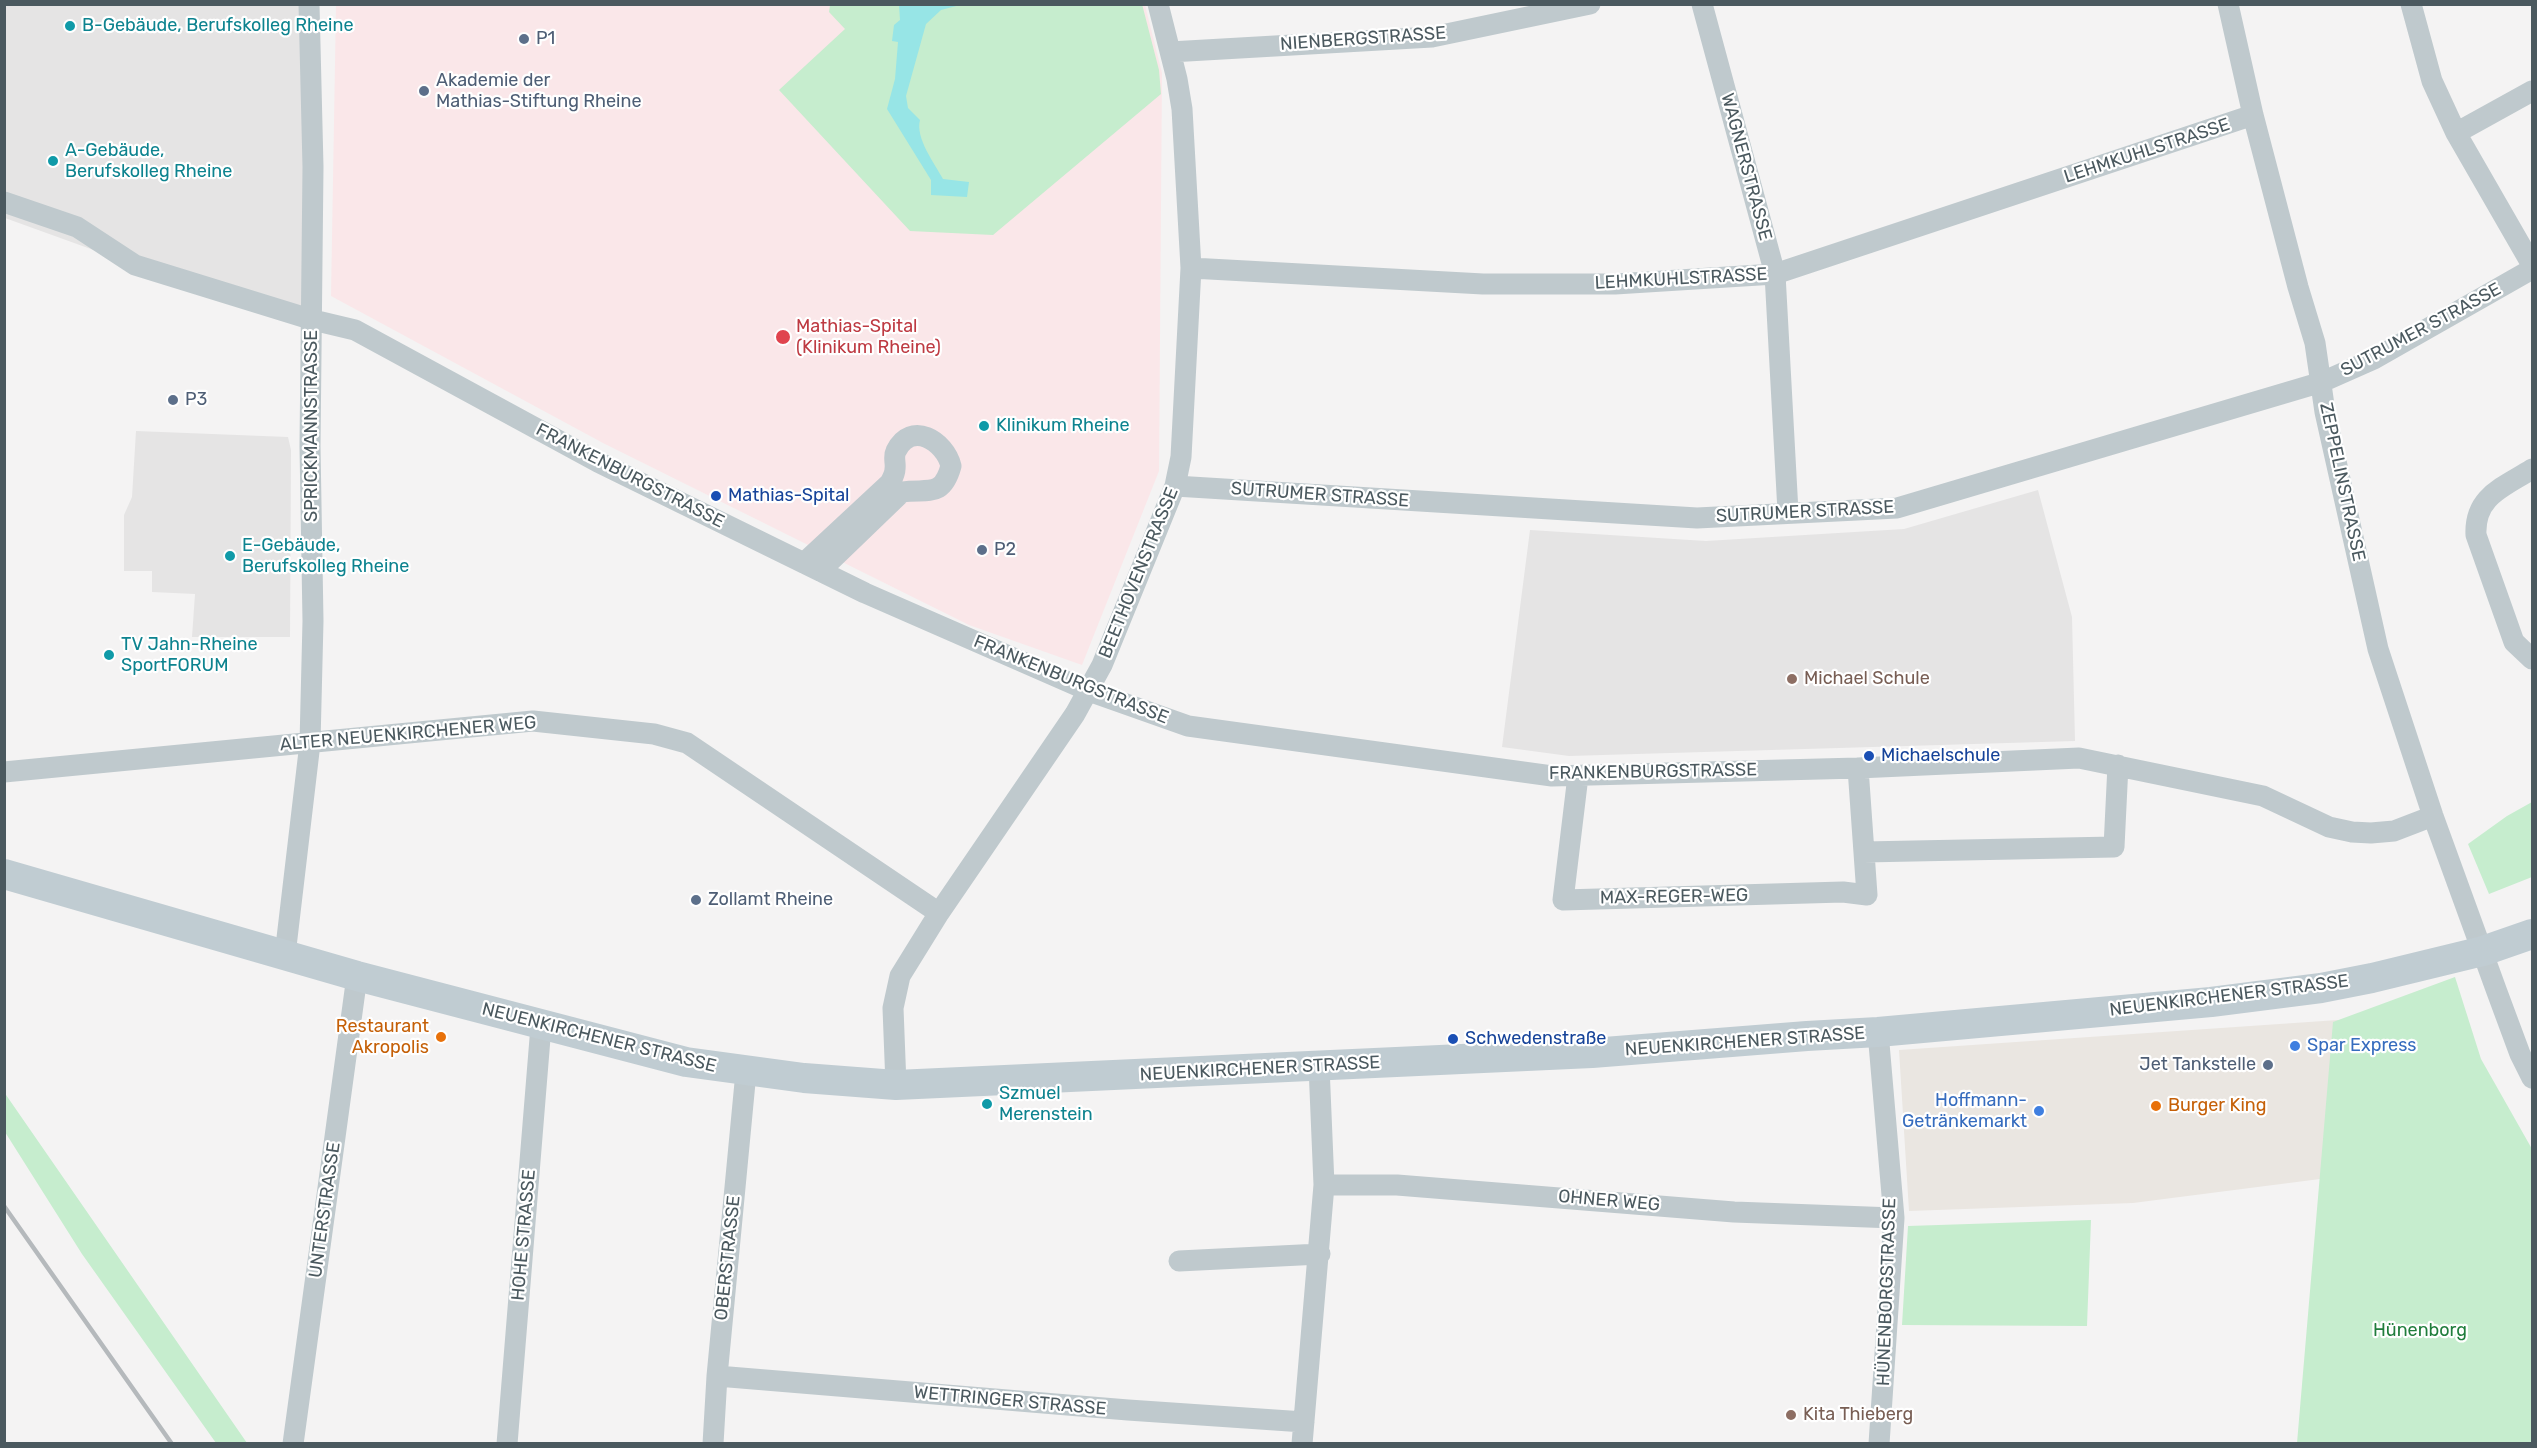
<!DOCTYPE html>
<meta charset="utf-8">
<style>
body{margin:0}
#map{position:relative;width:2537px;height:1448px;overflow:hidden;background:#f4f3f3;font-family:Rubik,sans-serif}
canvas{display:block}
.frame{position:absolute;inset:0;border:6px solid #4b595f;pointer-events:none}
</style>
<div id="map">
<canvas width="2537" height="1448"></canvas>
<div class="frame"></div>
</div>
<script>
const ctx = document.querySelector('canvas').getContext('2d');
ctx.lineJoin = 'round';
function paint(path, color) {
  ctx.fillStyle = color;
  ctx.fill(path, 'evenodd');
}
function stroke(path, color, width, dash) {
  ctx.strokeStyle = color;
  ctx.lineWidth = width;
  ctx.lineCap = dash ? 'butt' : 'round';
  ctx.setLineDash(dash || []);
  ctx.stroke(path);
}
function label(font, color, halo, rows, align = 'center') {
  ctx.font = font + ' Rubik,sans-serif';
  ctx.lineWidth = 4.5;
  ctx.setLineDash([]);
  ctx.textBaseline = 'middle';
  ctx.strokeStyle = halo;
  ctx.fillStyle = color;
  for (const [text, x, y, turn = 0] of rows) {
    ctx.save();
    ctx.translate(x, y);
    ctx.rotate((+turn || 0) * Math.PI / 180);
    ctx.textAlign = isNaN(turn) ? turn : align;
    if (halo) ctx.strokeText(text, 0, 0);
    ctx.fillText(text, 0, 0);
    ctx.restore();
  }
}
const commercial = new Path2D(`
 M2338,1020L2320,1179L2133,1203L1909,1211L1899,1050Z`);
const education = new Path2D(`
 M4,5H309L313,320L135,265L5,218Z
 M136,431L288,437L291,450L290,637H192L195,594L152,592V571H124V515L132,497Z
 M2038,490L2072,617L2075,741L1569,756L1502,747L1530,530L1706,541L1904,529Z`);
const medical = new Path2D(`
 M336,5H1145L1162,73L1159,471L1082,665L969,625L603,443L331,296Z`);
const green = new Path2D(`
 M1142,4L1159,70L1161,94L993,235L910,231L779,90L845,29L829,12L830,5Z
 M2532,802V877L2489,894L2468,844L2507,816Z
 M2455,977L2481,1059L2532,1149V1443H2297L2333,1022Z
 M4,1092L247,1443H216L82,1254L5,1132Z
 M2091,1220L2087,1326L1902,1325L1908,1226Z`);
const water = new Path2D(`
 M899,5H960L941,10L926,24L906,96L908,108L920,120C915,138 935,164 943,179L969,182L967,197L931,195V180L887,109L895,79L898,42L892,41L894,25L900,20Z`);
const street = new Path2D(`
 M1702,4L1775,274L1788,512
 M2228,4L2253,115L2298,287L2315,343L2325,412L2378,649L2433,816L2497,992L2520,1054L2532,1078
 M2411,4L2432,81L2456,133L2532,265
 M1170,52L1432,37L1590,4
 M2456,133L2532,91
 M4,202L77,227L135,265L313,320L355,330L598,462L865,593L1089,691L1188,726L1552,776L1858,768L2079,758L2263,796L2329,827L2352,832L2371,833L2394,831L2433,816
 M1191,268L1483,284H1615L1775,274L2253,115
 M2532,469C2504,487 2474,496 2476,535L2514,642L2532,659
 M1175,486L1697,518L1897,508L2322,382L2374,359L2532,269
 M804,563L890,483C892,479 895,474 895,469C896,463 893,457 896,451C911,420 945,441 951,466C942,499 927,488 902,492L820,571
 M4,772L533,721L654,734L687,743L939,913
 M1578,776L1563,900L1843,892L1867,895L1858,768
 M1864,852L2114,847L2118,765
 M285,955L310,743L313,621L310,446L313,167L309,4
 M1878,1032L1894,1218L1879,1444
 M896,1085L893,1008L900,976L939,913L1075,714L1102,665L1175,486L1181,457L1191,268L1182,109L1177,79L1158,4
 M1324,1185H1397L1734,1212L1894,1218
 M1179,1261L1320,1254
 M717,1376L1128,1410L1304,1422
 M293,1444L357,976
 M507,1444L541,1026
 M713,1444L717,1376L746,1072
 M1302,1444L1324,1185L1319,1066`);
const secondary = new Path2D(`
 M4,874L357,976L686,1062L804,1078L896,1085L1592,1053L1807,1036L1878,1032L2211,1002L2321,988L2372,978L2483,951L2532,934`);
const rail = new Path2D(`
 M4,1206L172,1444`);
const markers = [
 [70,26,6,"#0f9aa8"],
 [524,39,6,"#5c6f8a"],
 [424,91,6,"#5c6f8a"],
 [53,161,6,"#0f9aa8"],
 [783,337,8,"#e0444e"],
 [173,400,6,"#5c6f8a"],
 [984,426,6,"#0f9aa8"],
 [716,496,6,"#1a4fb4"],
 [982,550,6,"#5c6f8a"],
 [230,556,6,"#0f9aa8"],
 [109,655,6,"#0f9aa8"],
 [1792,679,6,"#8d6e63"],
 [1869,756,6,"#1a4fb4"],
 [696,900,6,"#5c6f8a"],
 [441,1037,6,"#e8710a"],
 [1453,1039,6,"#1a4fb4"],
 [2295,1046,6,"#3f7fe0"],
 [2268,1065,6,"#5c6f8a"],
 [987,1104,6,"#0f9aa8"],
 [2156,1106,6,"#e8710a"],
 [2039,1111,6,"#3f7fe0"],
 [1791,1415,6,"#8d6e63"]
];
const cultureNames = [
 ["B-Gebäude, Berufskolleg Rheine",82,26],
 ["A-Gebäude,",65,151],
 ["Berufskolleg Rheine",65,172],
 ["Klinikum Rheine",996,426],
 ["E-Gebäude,",242,546],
 ["Berufskolleg Rheine",242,567],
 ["TV Jahn-Rheine",121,645],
 ["SportFORUM",121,666],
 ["Szmuel",999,1094],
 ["Merenstein",999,1115]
];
const serviceNames = [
 ["P1",536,39],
 ["Akademie der",436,81],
 ["Mathias-Stiftung Rheine",436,102],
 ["P3",185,400],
 ["P2",994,550],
 ["Zollamt Rheine",708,900],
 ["Jet Tankstelle",2256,1065,"right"]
];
const streetNames = [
 ["NIENBERGSTRASSE",1363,39,-4],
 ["LEHMKUHLSTRASSE",2147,151,-18],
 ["WAGNERSTRASSE",1746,167,75],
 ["LEHMKUHLSTRASSE",1681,279,-3],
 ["SUTRUMER STRASSE",2421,330,-28],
 ["SPRICKMANNSTRASSE",312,426,-90],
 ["FRANKENBURGSTRASSE",630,476,27],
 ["ZEPPELINSTRASSE",2342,482,78],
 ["SUTRUMER STRASSE",1320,495,4],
 ["SUTRUMER STRASSE",1805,512,-3],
 ["BEETHOVENSTRASSE",1139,573,-68],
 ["FRANKENBURGSTRASSE",1071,680,22],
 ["ALTER NEUENKIRCHENER WEG",408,734,-5],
 ["FRANKENBURGSTRASSE",1653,772,-1],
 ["MAX-REGER-WEG",1674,897,-1],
 ["NEUENKIRCHENER STRASSE",2229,996,-7],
 ["NEUENKIRCHENER STRASSE",599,1038,14],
 ["NEUENKIRCHENER STRASSE",1745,1042,-4],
 ["NEUENKIRCHENER STRASSE",1260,1069,-3],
 ["OHNER WEG",1609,1201,5],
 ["UNTERSTRASSE",325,1210,-82],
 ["HOHE STRASSE",524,1235,-85],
 ["OBERSTRASSE",728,1258,-84],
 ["HÜNENBORGSTRASSE",1887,1292,-88],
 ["WETTRINGER STRASSE",1010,1401,5]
];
const healthNames = [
 ["Mathias-Spital",796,327],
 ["(Klinikum Rheine)",796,348]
];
const transitNames = [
 ["Mathias-Spital",728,496],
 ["Michaelschule",1881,756],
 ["Schwedenstraße",1465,1039]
];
const educationNames = [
 ["Michael Schule",1804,679],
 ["Kita Thieberg",1803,1415]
];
const foodNames = [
 ["Restaurant",429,1027],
 ["Akropolis",429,1048],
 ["Burger King",2168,1106,"left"]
];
const shopNames = [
 ["Spar Express",2307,1046],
 ["Hoffmann-",2027,1101,"right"],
 ["Getränkemarkt",2027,1122,"right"]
];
const parkNames = [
 ["Hünenborg",2420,1331]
];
paint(commercial, '#eae6e1');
paint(education, '#e5e4e4');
paint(medical, '#fae7e9');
paint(green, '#c6edce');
paint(water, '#97e5e6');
stroke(street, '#bfc9cd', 21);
stroke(secondary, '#c0ccd2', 30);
stroke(rail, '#b5b9bc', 4.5);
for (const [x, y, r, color] of markers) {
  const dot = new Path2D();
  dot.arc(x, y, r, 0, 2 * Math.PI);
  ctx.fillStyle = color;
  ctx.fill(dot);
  stroke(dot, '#fff', 2);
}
label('18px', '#0d838f', '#fff', cultureNames, 'left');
label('18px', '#4e5e75', '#fff', serviceNames, 'left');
label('18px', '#4b595f', '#fff', streetNames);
label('18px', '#be3a42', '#fff', healthNames, 'left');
label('18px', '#164399', '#fff', transitNames, 'left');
label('18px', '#785e54', '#fff', educationNames, 'left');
label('18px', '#c56008', '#fff', foodNames, 'right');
label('18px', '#366cbe', '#fff', shopNames, 'left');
label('18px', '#207d3c', '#fff', parkNames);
</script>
